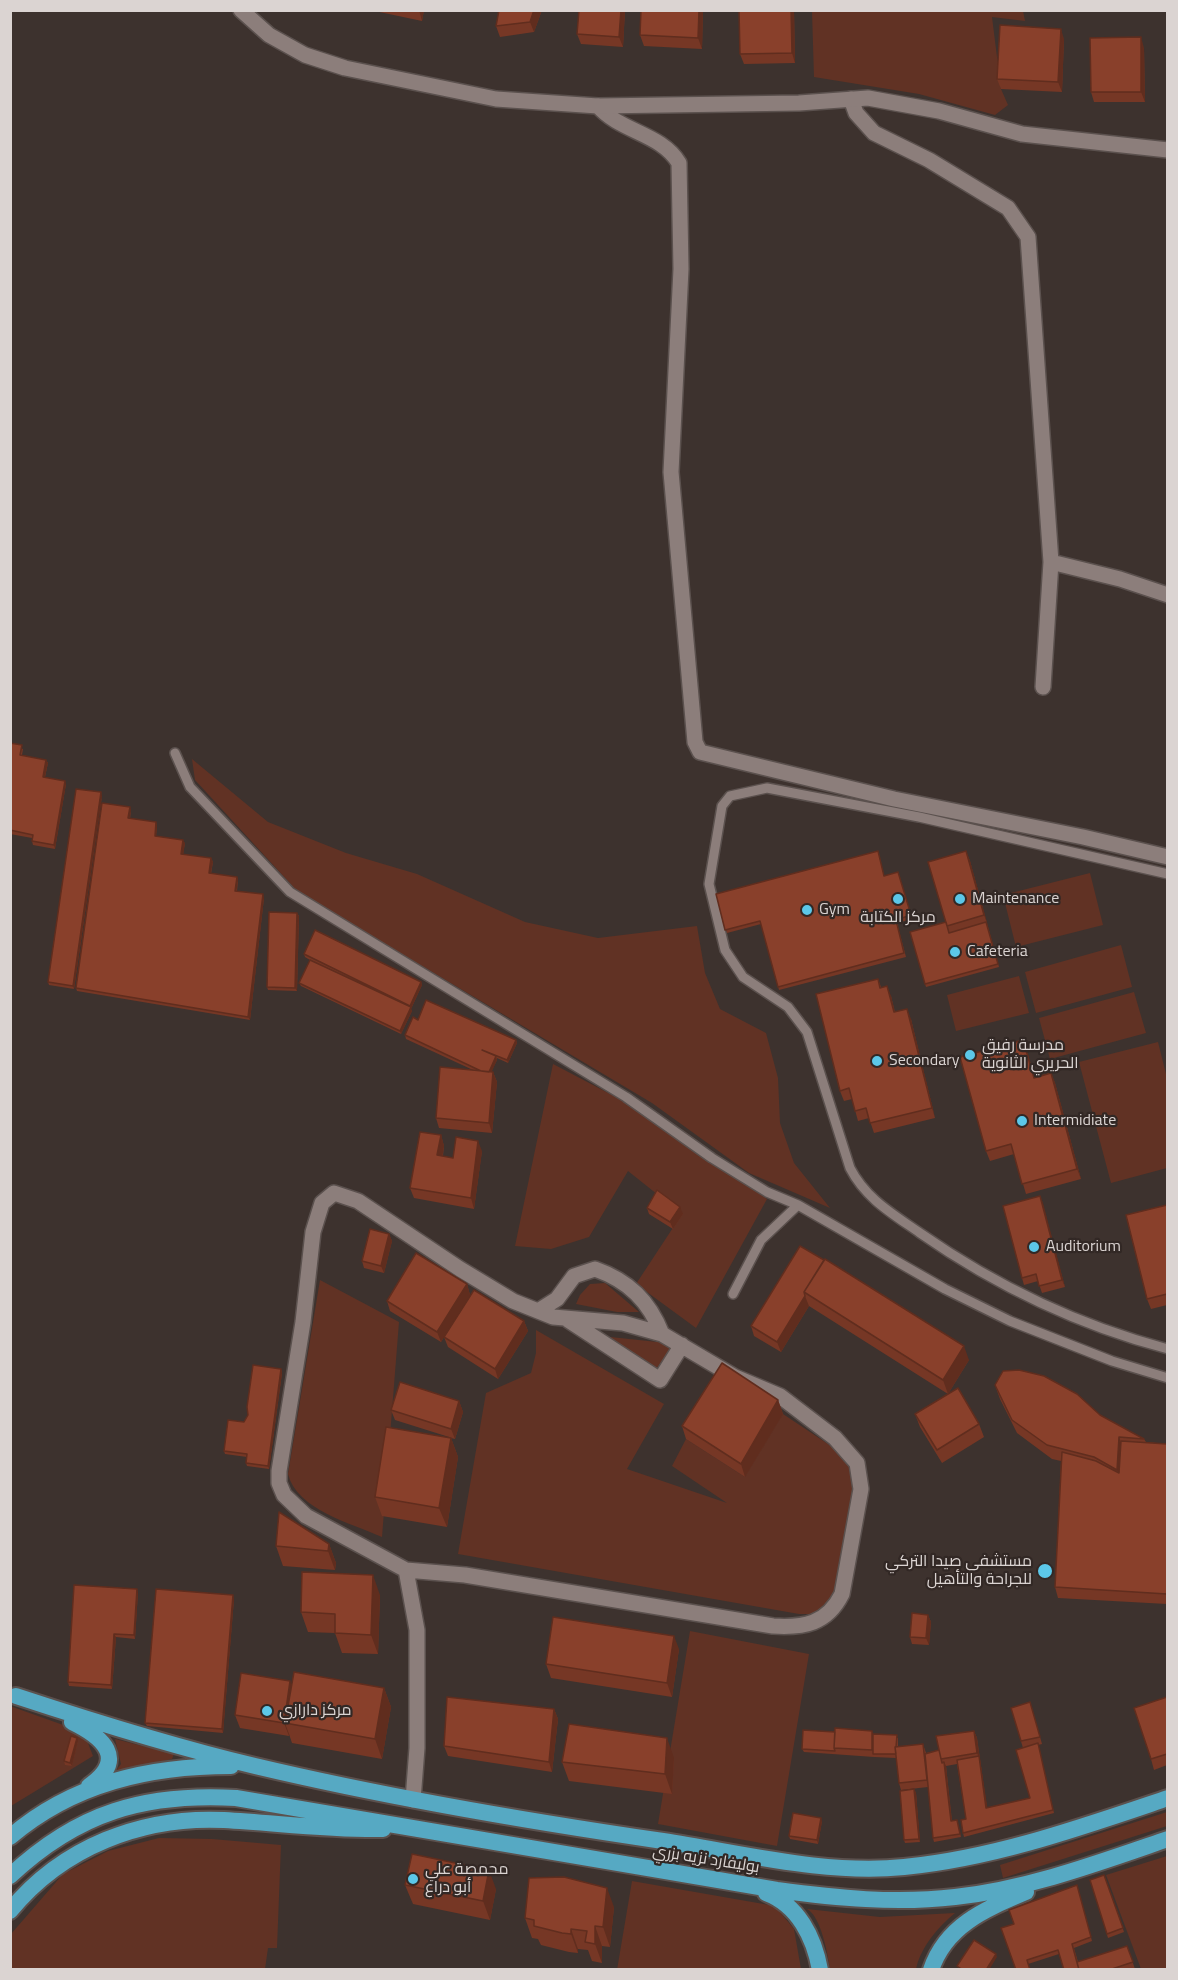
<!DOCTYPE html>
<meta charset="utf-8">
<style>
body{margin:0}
#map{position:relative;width:1178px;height:1980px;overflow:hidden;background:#3d322e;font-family:"Titillium Web",sans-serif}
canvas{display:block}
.frame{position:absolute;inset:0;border:12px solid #dbd4d2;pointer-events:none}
</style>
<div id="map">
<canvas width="1178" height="1980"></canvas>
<div class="frame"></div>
</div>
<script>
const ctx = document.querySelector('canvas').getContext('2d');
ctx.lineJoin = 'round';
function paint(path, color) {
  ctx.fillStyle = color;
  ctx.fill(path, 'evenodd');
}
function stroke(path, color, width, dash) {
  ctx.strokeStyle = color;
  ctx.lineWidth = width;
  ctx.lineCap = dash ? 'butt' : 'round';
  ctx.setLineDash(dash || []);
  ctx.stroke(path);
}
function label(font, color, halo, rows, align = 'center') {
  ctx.font = font + ' "Titillium Web",Cairo,sans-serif';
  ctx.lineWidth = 4.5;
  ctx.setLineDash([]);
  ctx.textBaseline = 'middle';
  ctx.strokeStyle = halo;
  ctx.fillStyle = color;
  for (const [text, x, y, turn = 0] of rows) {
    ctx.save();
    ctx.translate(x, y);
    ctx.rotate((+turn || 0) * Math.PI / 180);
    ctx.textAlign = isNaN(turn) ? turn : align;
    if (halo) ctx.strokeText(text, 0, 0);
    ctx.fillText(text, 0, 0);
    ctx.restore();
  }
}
const green = new Path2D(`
 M812,11H1023L1025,21L992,17L1001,89L1008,105L995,115L919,94L814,77Z
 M192,759L268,822L346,853L417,874L525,922L598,938L697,926L705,973L720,1009L766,1033L778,1078L780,1123L794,1163L830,1208L749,1173L652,1103L298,892L195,780Z
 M1090,873L1103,925L1016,947L1003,895Z
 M1121,945L1132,987L1036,1013L1025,972Z
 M1019,976L1029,1013L956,1031L947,995Z
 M1134,992L1146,1033L1050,1059L1039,1018Z
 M1158,1042L1167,1078V1168L1111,1183L1079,1062Z
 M553,1064L635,1107L767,1199L696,1328L636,1284L682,1214L628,1171L589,1237L551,1249L515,1246Z
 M320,1280L399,1322L382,1537C351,1523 297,1510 288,1474Z
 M605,1283L639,1312H617L576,1304L580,1295L590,1284Z
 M536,1330L664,1404L627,1469L727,1503L672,1466L686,1439L745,1477L783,1414L840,1452L851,1468L855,1486L836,1593L817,1614H799L458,1554L486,1393L531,1373L536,1353Z
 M601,1336L667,1343L671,1350L655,1370Z
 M690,1631L809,1654L777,1846L658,1824Z
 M10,1706L66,1726L86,1738L93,1756L11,1806Z
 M115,1739L174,1754L172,1759L114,1773L121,1764Z
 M1167,1812V1826L1003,1878L1000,1865Z
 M159,1838L212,1839L281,1845L277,1948H268L265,1969H11V1934L63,1874L108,1851Z
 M1167,1856V1969H1141L1106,1875Z
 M632,1881L775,1906L794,1929L801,1969L617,1970Z
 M807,1909L880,1917L955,1913C938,1927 921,1947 916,1969L830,1970C828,1955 821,1916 807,1909Z`);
const service = new Path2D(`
 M175,753L190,787L290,892L626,1097L712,1158L767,1192L798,1205L945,1289L1010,1321L1112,1361L1168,1378
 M1168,874L919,817L767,788L730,796L722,806L709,884L725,950L743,977L788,1007L807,1032L850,1168C866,1199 893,1214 920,1233C996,1286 1077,1325 1168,1349
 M733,1294L761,1240L798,1205`);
const minor = new Path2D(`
 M851,99L856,113L874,133L929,160L1008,208L1028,237L1051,562L1120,579L1168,595
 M598,106C620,132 661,133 679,163L681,269L671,472L695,742L700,752L894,799L1083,837L1168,857
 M1043,687L1051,562
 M334,1193L358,1201L460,1269L513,1301L553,1317L623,1323L662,1334L735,1377L780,1396L835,1438L857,1463L861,1489L842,1594C827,1624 804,1628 773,1626L465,1575L406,1570L306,1516L284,1495L279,1483V1471L303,1322L313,1232L322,1203Z
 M538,1311L557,1299L574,1276L595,1269C629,1281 649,1301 662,1334
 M568,1320L660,1380L682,1345
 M406,1570L417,1630V1748L413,1800`);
const tertiary = new Path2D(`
 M241,10L269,35L305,55L345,68L496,99L598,106L799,103L868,98L939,111L1022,134L1168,150`);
const trunk = new Path2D(`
 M16,1696C95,1722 175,1747 255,1766C390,1798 526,1821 663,1841C742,1853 825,1875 904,1867C995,1858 1082,1827 1168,1798
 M72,1722C103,1737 128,1759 89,1786
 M10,1837C73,1783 150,1766 231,1766
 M10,1876C78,1812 145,1793 236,1798L777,1890C836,1898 896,1904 955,1897C1028,1889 1098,1863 1168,1839
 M766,1893C798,1905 814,1937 820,1970
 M10,1911C62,1847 142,1816 224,1820C278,1823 328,1830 383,1829
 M931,1970C946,1925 986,1909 1026,1892`);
const wall = new Path2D(`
 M370,10H424L422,21Z
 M542,10L534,32L500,37L496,26Z
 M625,10L623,47L581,44L577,34Z
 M641,10H703L702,49L644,46L640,35Z
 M739,10H794L795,63L744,64L740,54Z
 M1064,39L1062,92L1001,89L997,79Z
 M1144,48L1145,102H1094L1091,92Z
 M10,743L23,749L22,755L46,760L48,763L45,777L66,784L55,849L33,845L32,841V838L10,834Z
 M102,796L74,989L49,985L48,982Z
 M131,810L130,819L156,822L157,826L156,836L185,843L183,854L211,858L213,862L211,874L237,877L238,880L237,891L264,898L250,1020L77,991L76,988Z
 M966,851L970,861L999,967L926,987L910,932L946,922Z
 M898,872L912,919L897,923L906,957L779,990L761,924L727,933L716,894L884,876Z
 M297,913L299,916L297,991L268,990L267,987Z
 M304,954L421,982L422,985L411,1009L412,1011L401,1034L301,986L299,983L310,960L305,957Z
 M878,979L881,987L891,996L895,1012L911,1019L935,1118L874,1133L869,1118L858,1121L852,1099L844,1101L840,1091Z
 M418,1020L516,1040L517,1043L508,1063L497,1058V1060L491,1072H493L497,1082L492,1133L439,1128L436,1118L473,1070L406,1039L405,1035Z
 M1023,1040L1034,1077L1051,1073L1055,1083L1081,1179L1026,1194L1014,1154L990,1161L986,1151Z
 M441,1135L444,1146L443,1156L453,1158L482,1151L474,1209L414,1198L410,1188Z
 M1040,1196L1065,1287L1042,1293L1038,1281L1024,1285L1022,1278Z
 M1167,1205V1305L1151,1309L1147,1299Z
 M647,1208L683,1214L673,1229L649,1214Z
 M389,1234L392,1241L384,1273L364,1268L362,1261Z
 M800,1246L969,1360L948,1394L809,1306L781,1352L754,1336L751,1326Z
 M467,1284L470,1295L441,1342L390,1311L387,1301Z
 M524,1321L528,1331L498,1379L448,1347L444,1337Z
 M281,1369L282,1373L269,1469L247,1466L246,1463L247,1457L225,1454L224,1451Z
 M995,1385L1100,1415L1144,1439L1146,1442L1167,1444V1604L1058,1598L1055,1587L1061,1461L1052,1459L1017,1433L1000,1399Z
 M778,1400L783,1414L745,1477L686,1439L682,1426Z
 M459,1401L463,1412L455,1439L451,1438L458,1457L447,1527L382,1516L375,1497L449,1437L395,1420L391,1410Z
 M915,1414L979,1424L984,1437L942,1463L920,1427Z
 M329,1544L336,1563L335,1570L283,1566L276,1546Z
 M138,1592L135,1639L116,1637L112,1689L69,1686L68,1682Z
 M380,1595L378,1654L342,1653L335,1633L308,1632L301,1612Z
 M234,1599L223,1733L147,1726L145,1723Z
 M928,1615L931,1622L929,1645L912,1644L910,1637Z
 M679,1649L672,1697L551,1678L546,1664Z
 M292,1685L384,1688L391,1707L382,1759L292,1743L289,1734V1736L240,1728L235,1715Z
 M1167,1697V1765L1154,1770L1151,1759Z
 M1011,1708H1032L1042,1744L1038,1745L1054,1813L964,1837L963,1833L966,1819L957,1764L946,1766L952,1821L958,1824L961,1837L934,1842L933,1838L928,1787L901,1790L899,1783L896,1758L874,1757L804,1752L802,1749L835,1732L872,1731L873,1734L898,1738V1747L923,1744L926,1753L939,1750L974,1731L977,1738L987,1808L1030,1798L1023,1748Z
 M554,1709L558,1719L552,1772L448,1756L444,1746Z
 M78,1741L72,1766L65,1765L64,1761Z
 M674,1758L672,1794L569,1781L562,1762Z
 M914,1789L916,1793L920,1842L905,1843L904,1840Z
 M822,1821L818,1844L790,1839L789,1836Z
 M1104,1875L1124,1932L1108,1938L1090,1880Z
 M405,1885L496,1889L490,1920L413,1904Z
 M1077,1885L1092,1941L1074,1948L1078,1962L1127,1946L1135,1969L1133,1970H1064L1059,1954L1028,1964L1014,1924Z
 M614,1907L610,1947L602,1946V1963L592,1961L588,1950L578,1949V1953L569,1952L541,1945L538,1939L532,1938L525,1918Z`);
const shadedWall = new Path2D(`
 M419,10H424L422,21Z
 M534,10H542L534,32L530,22Z
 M621,10H625L623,47L619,37Z
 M699,10H703L702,49L698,38Z
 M791,10H794L795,63L792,53Z
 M1061,29L1064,39L1062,92L1058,82Z
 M1141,37L1144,48L1145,102L1141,92Z
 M46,760L48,763L44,781L43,777Z
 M65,781L66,784L55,849L54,845Z
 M101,792L102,796L74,989L73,986Z
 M130,807L131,810L129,822L128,818Z
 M156,822L157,826L156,839L155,836Z
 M183,840L185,843L183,857L181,854Z
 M966,851L970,861L988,926L984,915Z
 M211,858L213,862L210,877L209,873Z
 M237,877L238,880L236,894L235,891Z
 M263,894L264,898L250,1020L248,1017Z
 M297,913L299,916L297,991L295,988Z
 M421,982L422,985L411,1009L412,1011L401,1034L400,1031L411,1008L410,1006Z
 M887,986L891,996L897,1022L894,1012Z
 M907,1009L911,1019L935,1118L932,1108Z
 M516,1040L517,1043L508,1063L507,1060Z
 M1023,1040L1027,1050L1037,1088L1034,1078Z
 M496,1056L497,1060L489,1078L487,1074Z
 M493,1072L497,1082L492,1133L489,1123Z
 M1051,1073L1055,1083L1081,1179L1077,1169Z
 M441,1135L444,1146L441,1165L437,1155Z
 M478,1141L482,1151L474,1209L471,1198Z
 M1040,1196L1043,1203L1065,1287L1062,1280Z
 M680,1207L683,1214L673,1229L670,1222Z
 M389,1234L392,1241L384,1273L381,1266Z
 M467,1284L470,1295L441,1342L437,1332Z
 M805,1296L809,1306L781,1352L777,1342Z
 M524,1321L528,1331L498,1379L495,1369Z
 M964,1346L969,1360L948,1394L943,1380Z
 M281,1369L282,1373L269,1469L268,1466Z
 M778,1400L783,1414L745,1477L741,1464Z
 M459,1401L463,1412L455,1439L451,1429Z
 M1119,1437L1124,1451L1122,1483L1117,1470Z
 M451,1438L458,1457L447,1527L439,1508Z
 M329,1544L336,1563L335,1570L328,1551Z
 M373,1575L380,1595L378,1654L371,1635Z
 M137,1589L138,1592L135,1639L134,1635Z
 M233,1595L234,1599L223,1733L222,1729Z
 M928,1615L931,1622L929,1645L926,1638Z
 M114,1634L116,1637L112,1689L111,1685Z
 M674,1636L679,1649L672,1697L667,1683Z
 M290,1681L295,1694L285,1723L289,1734V1736L284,1723Z
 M384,1688L391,1707L382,1759L375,1739Z
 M554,1709L558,1719L552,1772L549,1762Z
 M974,1731L977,1738L980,1760L977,1753Z
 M77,1738L78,1741L72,1766L70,1763Z
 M667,1738L674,1758L672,1794L665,1774Z
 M979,1756L980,1760L988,1811L986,1808Z
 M944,1762L946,1766L952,1824L951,1821Z
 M914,1789L916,1793L920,1842L919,1839Z
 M821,1818L822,1821L818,1844L817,1840Z
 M489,1870L496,1889L490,1920L483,1901Z
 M607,1888L614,1907L610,1947L603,1927Z
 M595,1926L602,1946V1963L595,1944Z
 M571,1929L578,1949V1953L571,1934Z
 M996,1954L997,1957L989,1970H986Z`);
const building = new Path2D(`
 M499,10H534L530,22L496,26Z
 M579,10H621L619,37L577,34Z
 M641,10H699L698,38L640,35Z
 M739,10H791L792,53L740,54Z
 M1000,25L1061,29L1058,82L997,79Z
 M1141,37V92H1091L1090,38Z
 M10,743L22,745L20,755L46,760L43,777L65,781L54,845L32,841L33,835L10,830Z
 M76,789L101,792L73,986L48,982Z
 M102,803L130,807L128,818L156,822L155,836L183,840L181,854L211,858L209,873L237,877L235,891L263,894L248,1017L76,988Z
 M878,851L884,876L898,872L911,915L896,920L904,953L778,987L760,921L725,930L716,894Z
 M966,851L984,915L947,926L928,862Z
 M269,912L297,913L295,988L267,987Z
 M946,922L949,933L986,922L998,964L925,984L910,932Z
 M315,930L421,982L410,1006L304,954Z
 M310,960L411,1007L400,1031L299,983Z
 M878,979L880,988L887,986L894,1012L907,1009L932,1108L870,1123L866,1108L855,1111L849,1088L840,1091L816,994Z
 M426,1000L516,1040L507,1060L482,1050L496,1056L489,1072L481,1071L405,1035L413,1017L418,1020Z
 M1023,1040L1034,1078L1051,1073L1077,1169L1022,1184L1011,1144L986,1151L960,1057Z
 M440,1067L493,1072L489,1123L436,1118Z
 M420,1132L441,1135L437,1155L453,1158L456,1137L478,1141L471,1198L410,1188Z
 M657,1190L680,1207L670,1222L647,1208Z
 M1040,1196L1062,1280L1039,1286L1036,1274L1022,1278L1003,1206Z
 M1167,1205V1294L1147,1299L1126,1215Z
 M370,1229L389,1234L381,1266L362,1261Z
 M800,1246L824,1260L804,1292L805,1296L777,1342L751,1326Z
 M416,1253L467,1284L437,1332L387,1301Z
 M825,1259L964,1346L943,1380L804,1292Z
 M474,1290L524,1321L495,1369L444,1337Z
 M722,1363L778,1400L741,1464L682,1426Z
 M253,1365L281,1369L268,1466L246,1463L247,1454L224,1451L228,1420L244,1422L248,1415L247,1407Z
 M1019,1370L1044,1376L1077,1394L1100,1415L1144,1439L1119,1437L1117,1470L1094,1457L1047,1445L1012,1420L995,1385L1003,1371Z
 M400,1382L459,1401L451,1429L391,1410Z
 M958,1388L979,1424L937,1450L915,1414Z
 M386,1427L451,1438L439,1508L375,1497Z
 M1121,1441L1167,1444V1594L1055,1587L1062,1452L1096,1461L1119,1473Z
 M279,1512L329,1544L328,1551L276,1546Z
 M302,1572L373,1575L371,1635L335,1633V1614L301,1612Z
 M74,1585L137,1589L134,1635L114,1634L111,1685L68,1682Z
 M156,1589L233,1595L222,1729L145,1723Z
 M912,1613L928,1615L926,1638L910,1637Z
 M553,1617L674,1636L667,1683L546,1664Z
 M294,1672L384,1688L375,1739L285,1723Z
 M241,1673L290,1681L284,1723L235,1715Z
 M447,1697L554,1709L549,1762L444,1746Z
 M1167,1697V1754L1151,1759L1134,1708Z
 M1030,1702L1040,1737L1021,1741L1011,1708Z
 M569,1724L667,1738L665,1774L562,1762Z
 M835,1728L872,1731V1750L834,1748Z
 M803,1730L835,1732L834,1748L835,1751L802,1749Z
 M974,1731L977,1753L941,1759L936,1736Z
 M873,1734L897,1735L896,1747H895L896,1754H873Z
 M71,1736L77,1738L70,1763L64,1761Z
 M1038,1743L1053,1810L963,1833L961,1820L966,1819L957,1760L979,1756L986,1808L1030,1798L1016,1750Z
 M923,1744L927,1780L899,1783L895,1747Z
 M939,1750L942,1763L944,1762L951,1821L957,1820L960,1834L933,1838L925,1754Z
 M914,1789L919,1839L904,1840L900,1791Z
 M793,1813L821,1818L817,1840L789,1836Z
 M412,1854L489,1870L483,1901L405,1885Z
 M1104,1875L1123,1928L1107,1934L1090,1880Z
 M564,1877L607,1888L603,1927L595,1926V1944L585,1942L587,1931L571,1929V1934L562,1933L534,1926V1920L525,1918L529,1878Z
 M1077,1885L1091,1937L1072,1944L1079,1970H1064L1058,1950L1027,1960L1030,1970H1016L1001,1928L1014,1924L1009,1910Z
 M974,1940L996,1954L986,1970H963L957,1966Z
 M1127,1946L1133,1962L1109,1970H1079L1077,1962Z`);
const markers = [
 [898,899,6,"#5cc7e8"],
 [960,899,6,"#5cc7e8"],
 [807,910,6,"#5cc7e8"],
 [955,952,6,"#5cc7e8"],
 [970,1055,6,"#5cc7e8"],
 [877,1061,6,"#5cc7e8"],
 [1022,1121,6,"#5cc7e8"],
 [1034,1247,6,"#5cc7e8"],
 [1045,1571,8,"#5cc7e8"],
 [267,1711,6,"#5cc7e8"],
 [413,1879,6,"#5cc7e8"]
];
const poiNames = [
 ["Maintenance",972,899],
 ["Gym",819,910],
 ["مركز الكتابة",898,918,"center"],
 ["Cafeteria",967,952],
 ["مدرسة رفيق",982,1046],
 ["الحريري الثانوية",982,1064],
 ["Secondary",889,1061],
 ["Intermidiate",1034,1121],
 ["Auditorium",1046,1247],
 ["مستشفى صيدا التركي",1032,1562,"right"],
 ["للجراحة والتأهيل",1032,1580,"right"],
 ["مركز دارازي",279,1711],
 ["محمصة علي",425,1870],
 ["أبو دراع",425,1888]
];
const streetNames = [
 ["بوليفارد نزيه بزري",706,1860,9]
];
paint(green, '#613224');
stroke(service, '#5b514e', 12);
stroke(minor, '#5b514e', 18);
stroke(tertiary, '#5b514e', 18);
stroke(trunk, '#5b514e', 20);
stroke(service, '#8c7e7b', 9);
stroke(minor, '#8c7e7b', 15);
stroke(tertiary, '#8c7e7b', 15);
stroke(trunk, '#56a9c3', 16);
paint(wall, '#763725');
paint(shadedWall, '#602d1e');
paint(building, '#89402b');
stroke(building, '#602d1e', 1.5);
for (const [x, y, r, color] of markers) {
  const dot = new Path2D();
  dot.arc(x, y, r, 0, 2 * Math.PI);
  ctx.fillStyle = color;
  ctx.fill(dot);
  stroke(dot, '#322825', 2);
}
label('16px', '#dbd4d2', '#322825', poiNames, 'left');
label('16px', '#dbd4d2', '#322825', streetNames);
</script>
